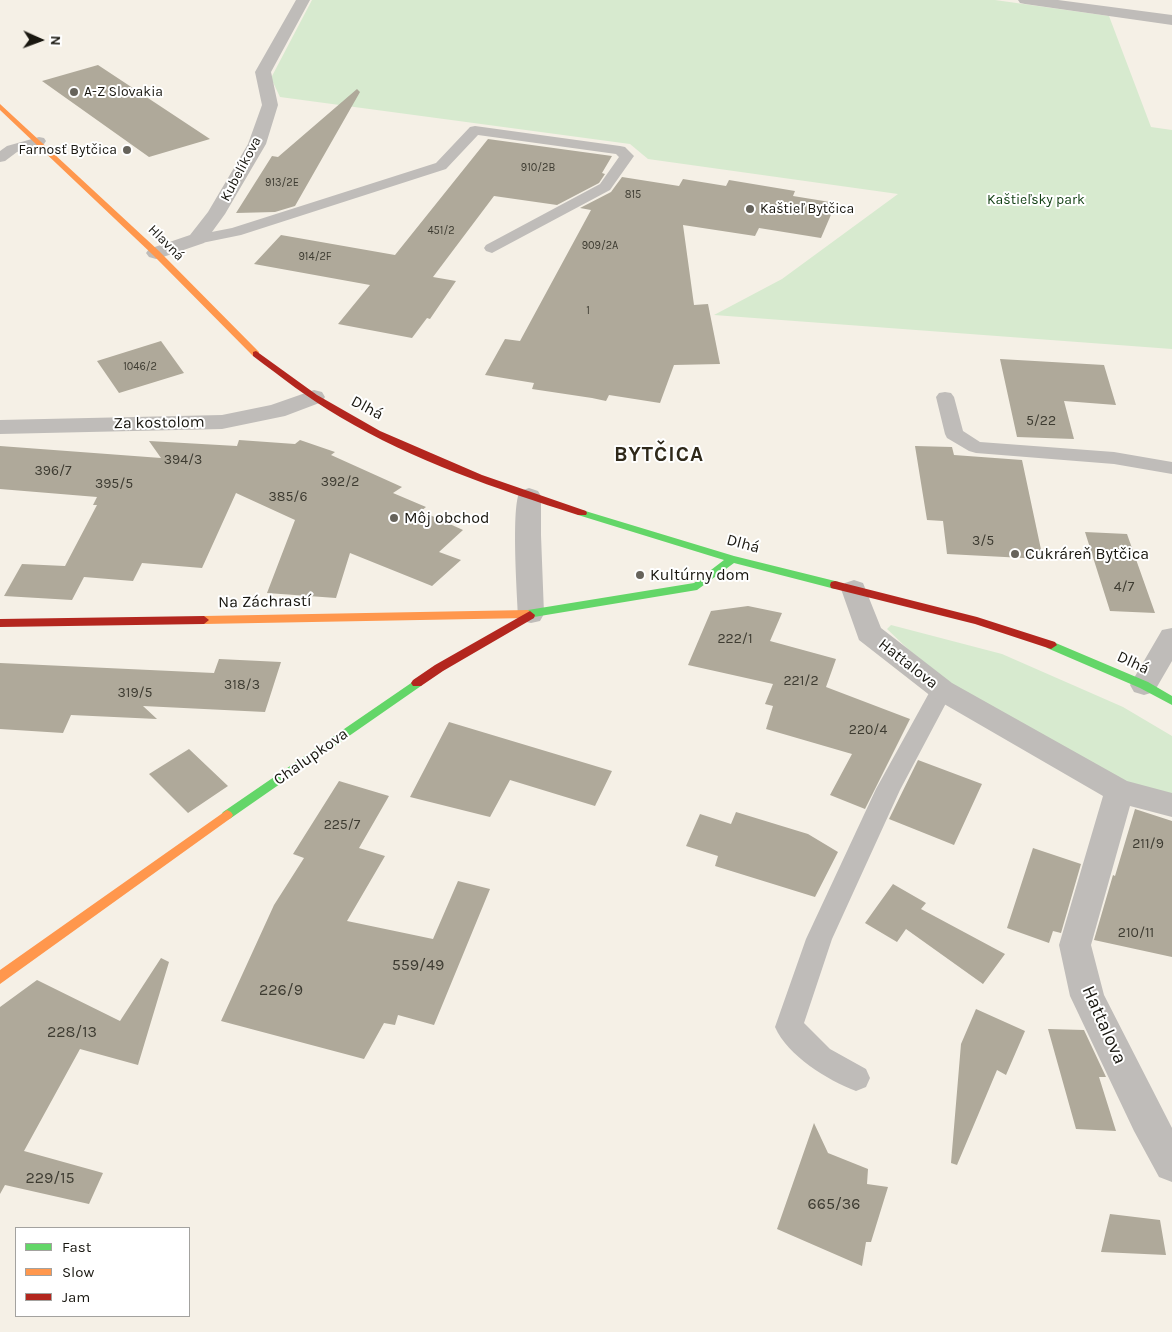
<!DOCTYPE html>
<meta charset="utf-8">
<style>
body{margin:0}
#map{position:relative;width:1172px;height:1332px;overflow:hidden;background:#f5f0e6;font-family:Karla,sans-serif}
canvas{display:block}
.legend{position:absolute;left:15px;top:1227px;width:175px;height:90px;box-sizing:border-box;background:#fff;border:1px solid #a3a29f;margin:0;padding:6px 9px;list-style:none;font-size:15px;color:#191710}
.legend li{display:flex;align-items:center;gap:10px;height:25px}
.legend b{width:25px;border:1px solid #a3a29f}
.north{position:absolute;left:15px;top:15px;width:50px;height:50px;-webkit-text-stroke:4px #fff;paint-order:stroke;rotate:92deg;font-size:14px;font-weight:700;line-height:20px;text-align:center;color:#191710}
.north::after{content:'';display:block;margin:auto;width:18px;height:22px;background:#191710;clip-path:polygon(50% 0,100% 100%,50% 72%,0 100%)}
</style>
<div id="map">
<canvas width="1172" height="1332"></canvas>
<ul class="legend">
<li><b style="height:6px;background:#63d668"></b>Fast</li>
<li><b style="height:6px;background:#ff974d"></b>Slow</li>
<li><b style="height:6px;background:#b3261e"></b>Jam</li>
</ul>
<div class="north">N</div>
</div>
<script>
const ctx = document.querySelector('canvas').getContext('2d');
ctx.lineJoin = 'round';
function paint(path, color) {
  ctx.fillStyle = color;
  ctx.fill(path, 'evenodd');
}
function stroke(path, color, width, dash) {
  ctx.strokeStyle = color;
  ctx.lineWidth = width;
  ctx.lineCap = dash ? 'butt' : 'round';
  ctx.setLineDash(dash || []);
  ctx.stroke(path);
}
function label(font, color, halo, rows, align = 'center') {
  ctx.font = font + ' Karla,sans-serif';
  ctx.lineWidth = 4;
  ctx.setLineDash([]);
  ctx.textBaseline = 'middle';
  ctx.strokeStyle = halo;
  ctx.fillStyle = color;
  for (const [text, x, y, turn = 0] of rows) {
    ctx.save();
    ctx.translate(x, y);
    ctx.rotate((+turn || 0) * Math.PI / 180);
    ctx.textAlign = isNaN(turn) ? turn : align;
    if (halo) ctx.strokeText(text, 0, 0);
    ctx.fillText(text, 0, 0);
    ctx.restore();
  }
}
const green = new Path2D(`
 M312,0H995L1109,16L1151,127L1172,130V349L714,315L782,279L898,194L648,159L630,144L280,97L271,78Z
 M891,625L1002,654L1123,707L1172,736V798L1111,778L958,689L911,652L887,629Z`);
const building = new Path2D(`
 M98,65L210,139L149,157L42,81Z
 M357,89L360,92L295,206L275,212L236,213L272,156L278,157Z
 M488,139L612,156L602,173L605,174L599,183L557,205L494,196L433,277L456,281L430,319L427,318L412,338L338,324L370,285L254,264L281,235L395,255Z
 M622,177L679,186L683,179L726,186L729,180L795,191L793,196L836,203L821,238L759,228L755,236L683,225L694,305L708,304L720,364L674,365L660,403L609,395L606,401L592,398L532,389L534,383L485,375L505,339L520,341L591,210L580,208L611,192Z
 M161,341L184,373L119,393L97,361Z
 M1000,359L1104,365L1116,405L1064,401L1074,439L1017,437Z
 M239,440L295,444L300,440L335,452L331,455L402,487L393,493L426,507L421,511L463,530L439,552L461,560L432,586L350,553L336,598L267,593L295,520L236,493L202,568L142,563L133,581L84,577L72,600L4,596L22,564L65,566L97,505H93L97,497L0,489V446L161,458L149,441L237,446Z
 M915,446L952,447L954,455L1022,460L1043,559L947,554L943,521L927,520Z
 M1085,532L1127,534L1155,613L1110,611Z
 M748,606L782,613L770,641L836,659L826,687L910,719L865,809L830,795L852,754L766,729L773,706L765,704L773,684L688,665L711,611Z
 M219,659L281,662L265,712L143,706L157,719L71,715L63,733L0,729V663L214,673Z
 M449,722L612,771L595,806L510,780L490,817L410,797Z
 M189,749L228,786L188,813L149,774Z
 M918,760L982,784L954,845L889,819Z
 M339,781L389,796L359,848L385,856L347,921L433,939L458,881L490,889L434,1025L398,1015L395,1025L384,1023L364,1059L221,1021L274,905L304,858L293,854Z
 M1135,809L1172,821V957L1094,940L1113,875L1115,876Z
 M736,812L808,834L838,852L815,897L715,866L718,856L686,846L700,814L731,824Z
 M1033,848L1081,864L1061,933L1053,931L1049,943L1007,928Z
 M893,884L926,903L921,909L1005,954L983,984L906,929L897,942L865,923Z
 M161,958L169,962L138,1065L80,1049L24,1151L103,1173L89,1204L5,1185L0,1194V1007L37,980L120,1021Z
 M976,1009L1025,1031L1006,1075L997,1070L957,1165L951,1163L961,1044Z
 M1048,1029L1084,1030L1106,1077H1099L1116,1131L1076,1129Z
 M814,1123L828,1153L868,1169L867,1184L888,1187L871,1242H866L862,1266L777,1229Z
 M1110,1214L1160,1220L1166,1255L1101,1252Z`);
const lane = new Path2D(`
 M475,126L620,146L625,147L634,156L610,190L492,253L486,251L484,248L486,245L600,184L619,157L616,154L478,135L446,169L241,235L197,244L191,242L189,239L191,236L232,228L436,163L470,127Z
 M39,137L44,138L46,141L44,144L17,152L5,161L0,162V151L7,146Z
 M945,392L951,393L954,397L963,431L980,442L1114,452L1172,462V474L1114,464L976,453L969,451L947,438L945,434L936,397L939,393Z
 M942,682L950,684L953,690L900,790L832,939L804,1023L830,1049L866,1069L870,1078L866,1087L856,1091C827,1080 788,1056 775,1027L806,939L876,789L934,684Z`);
const street = new Path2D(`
 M296,0H310L271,72L278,105L266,144L225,214L204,243L163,257L156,259L149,257L146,253L149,249L190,235L208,212L248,144L262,105L255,72Z
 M1018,0H1058L1172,15V25L1025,4L1020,3Z
 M314,390L322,392L325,397L322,402L285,416L222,429L0,434V420L222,415L271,405Z
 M529,488L538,491L541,496V535L544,614L540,621L531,623L522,621L518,614C517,592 511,505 520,491Z
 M854,580L863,583L881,628L952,683L1127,781L1172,793V817L1130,806L1091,945L1104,995L1172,1128V1182L1159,1177L1134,1131L1070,996L1059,945L1103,796L932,697L859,640L841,589L845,583Z
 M1172,628V661L1154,692L1144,695L1134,692L1130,685L1134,678L1162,630Z`);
const fast = new Path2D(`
 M582,510L734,556L839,582L840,585L835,589L734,563L697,590L528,618L524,617L523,614L528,610L694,583L724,560L578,515L577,513L578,511Z
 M1051,641L1148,682L1172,696V705L1140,688L1047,648L1045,645L1047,642Z
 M417,679L421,680L423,683L421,686L231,818L227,820L223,818L221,815L223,812Z`);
const slow = new Path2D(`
 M0,104L159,251L259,352V356H253L153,255L0,110Z
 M528,610L533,614L528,618L204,624L199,620L204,616Z
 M227,810L231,812L233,815L231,818L0,984V970Z`);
const jam = new Path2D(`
 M256,351L317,395L380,431L482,475L586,511L587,513L586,515H578C497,489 414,461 340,417C309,399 281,377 253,356V352Z
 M835,581L977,617L1055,642L1057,645L1051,649L975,624L831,588L830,585L831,582Z
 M530,611L535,615L534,618L443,671L421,686H413L411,683L413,680L435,665Z
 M204,616L209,620L204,624L0,627V619Z`);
const markers = [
 [74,92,5,"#66635b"],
 [127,150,5,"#66635b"],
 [750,209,5,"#66635b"],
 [394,518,5,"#66635b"],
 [1015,554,5,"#66635b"],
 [640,575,5,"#66635b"]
];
const farNumbernames = [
 ["910/2B",538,168],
 ["913/2E",282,183],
 ["815",633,195],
 ["451/2",441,231],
 ["909/2A",600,246],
 ["914/2F",315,257],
 ["1",588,311],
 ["1046/2",140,367]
];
const farPoinames = [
 ["A-Z Slovakia",84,92],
 ["Farnosť Bytčica",117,150,"right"],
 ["Kaštieľ Bytčica",760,209]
];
const farStreetnames = [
 ["Kubelíkova",241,169,-62],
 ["Hlavná",166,243,45]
];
const farParknames = [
 ["Kaštieľsky park",1036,200]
];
const numberNames = [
 ["5/22",1041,421],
 ["394/3",183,460],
 ["396/7",53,471],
 ["392/2",340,482],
 ["395/5",114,484],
 ["385/6",288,497],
 ["3/5",983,541],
 ["4/7",1124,587],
 ["222/1",735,639],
 ["221/2",801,681],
 ["318/3",242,685],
 ["319/5",135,693],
 ["220/4",868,730],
 ["225/7",342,825],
 ["211/9",1148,844],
 ["210/11",1136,933]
];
const streetNames = [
 ["Dlhá",367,408,28],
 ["Za kostolom",159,423,-1],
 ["Dlhá",743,544,15],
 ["Na Záchrastí",265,602,-1],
 ["Dlhá",1133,663,25],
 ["Hattalova",908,664,38],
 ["Chalupkova",311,757,-35]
];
const poiNames = [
 ["Môj obchod",404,518],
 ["Cukráreň Bytčica",1025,554],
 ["Kultúrny dom",650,575]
];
const nearNumbernames = [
 ["559/49",418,965],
 ["226/9",281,990],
 ["228/13",72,1032],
 ["229/15",50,1178],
 ["665/36",834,1204]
];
const nearStreetnames = [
 ["Hattalova",1104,1025,66]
];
const districtNames = [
 ["BYTČICA",659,455]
];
paint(green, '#d7eacf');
paint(building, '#afa99a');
paint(lane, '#bfbcb9');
paint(street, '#bfbcb9');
paint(fast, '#63d668');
paint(slow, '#ff974d');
paint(jam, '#b3261e');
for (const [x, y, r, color] of markers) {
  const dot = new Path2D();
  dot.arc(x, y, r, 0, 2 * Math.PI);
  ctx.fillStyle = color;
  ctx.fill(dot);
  stroke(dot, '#fff', 2);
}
label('11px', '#3e3c32', null, farNumbernames);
label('14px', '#191710', '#fff', farPoinames, 'left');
label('14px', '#191710', '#fff', farStreetnames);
label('14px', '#103f12', '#fff', farParknames);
label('14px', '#3e3c32', null, numberNames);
label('16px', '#191710', '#fff', streetNames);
label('16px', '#191710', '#fff', poiNames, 'left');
label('16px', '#3e3c32', null, nearNumbernames);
label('19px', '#191710', '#fff', nearStreetnames);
ctx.letterSpacing = '1px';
label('bold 21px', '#2f291a', '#fff', districtNames);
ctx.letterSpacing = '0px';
</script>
